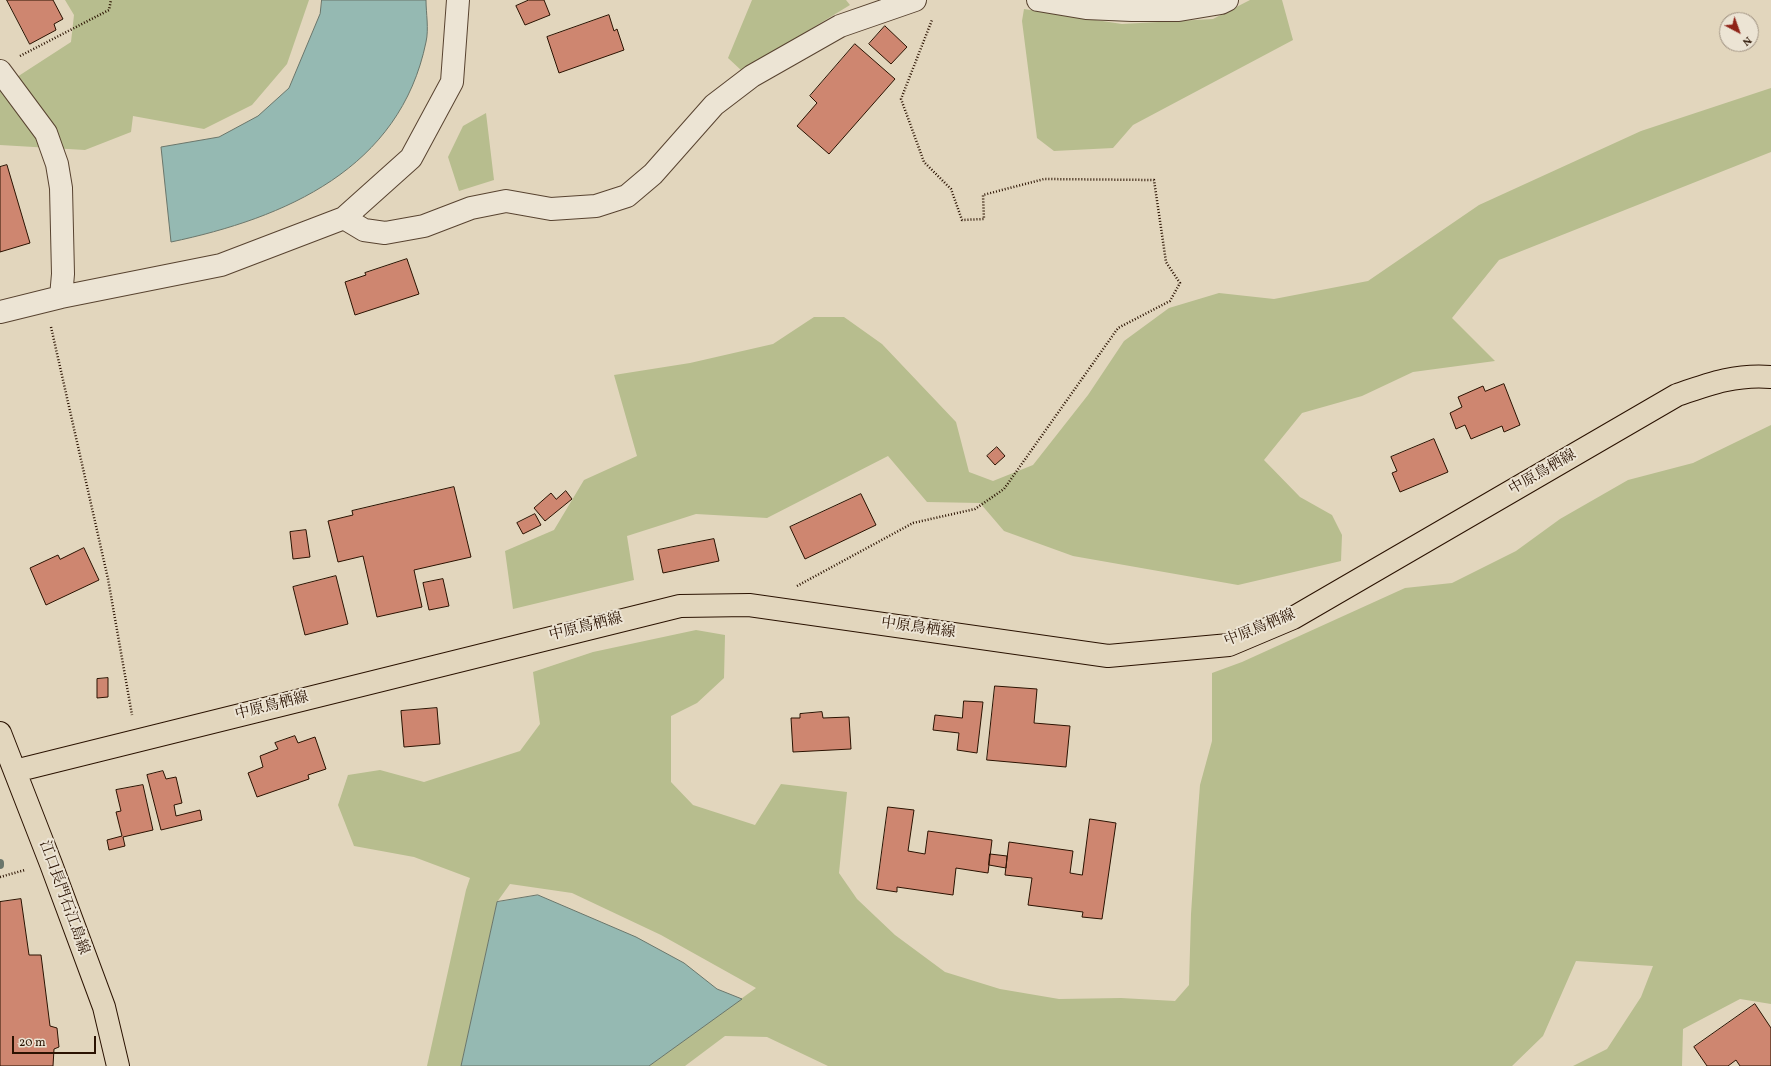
<!DOCTYPE html>
<meta charset="utf-8">
<style>
body{margin:0}
#map{position:relative;width:1771px;height:1066px;overflow:hidden;background:#e2d6bd;font-family:Vollkorn,serif}
canvas{display:block}
.north{position:absolute;left:1719px;top:12px;width:40px;height:40px;box-sizing:border-box;background:#ece4d4;border:1px solid #9e9080;border-radius:50%;rotate:139deg;font-size:11px;font-weight:700;line-height:16px;text-align:center;color:#2a1201}
.north::after{content:'';display:block;margin:auto;width:14px;height:18px;background:#8f2418;clip-path:polygon(50% 0,100% 100%,50% 72%,0 100%)}
.scale{position:absolute;left:12px;top:1036px;width:84px;height:18px;box-sizing:border-box;border:2px solid #2a1201;border-top:0;padding-left:5px;font-size:12px;line-height:14px;white-space:nowrap;color:#2a1201;-webkit-text-stroke:3px #ece4d4;paint-order:stroke}
</style>
<div id="map">
<canvas width="1771" height="1066"></canvas>
<div class="north">N</div>
<div class="scale">20 m</div>
</div>
<script>
const ctx = document.querySelector('canvas').getContext('2d');
ctx.lineJoin = 'round';
function paint(path, color) {
  ctx.fillStyle = color;
  ctx.fill(path, 'evenodd');
}
function stroke(path, color, width, dash) {
  ctx.strokeStyle = color;
  ctx.lineWidth = width;
  ctx.lineCap = dash ? 'butt' : 'round';
  ctx.setLineDash(dash || []);
  ctx.stroke(path);
}
function label(font, color, halo, rows, align = 'center') {
  ctx.font = font + ' Vollkorn,"Noto Serif JP",serif';
  ctx.lineWidth = 4;
  ctx.setLineDash([]);
  ctx.textBaseline = 'middle';
  ctx.strokeStyle = halo;
  ctx.fillStyle = color;
  for (const [text, x, y, turn = 0] of rows) {
    ctx.save();
    ctx.translate(x, y);
    ctx.rotate((+turn || 0) * Math.PI / 180);
    ctx.textAlign = isNaN(turn) ? turn : align;
    if (halo) ctx.strokeText(text, 0, 0);
    ctx.fillText(text, 0, 0);
    ctx.restore();
  }
}
const green = new Path2D(`
 M65,0H309L287,64L252,105L204,129L133,116L131,132L85,150L0,145V88L71,42L74,15Z
 M752,0H846L850,5L742,71L728,58Z
 M1250,0H1282L1293,40L1133,125L1113,148L1054,151L1037,138L1022,21L1024,9L1122,24L1213,19Z
 M1771,88V152L1499,260L1452,318L1495,361L1413,372L1362,396L1302,413L1264,460L1300,497L1332,515L1342,535L1341,561L1238,585L1073,556L1004,531L980,503L927,502L888,456L767,518L696,514L627,536L634,580L513,609L505,551L554,530L584,480L637,456L614,375L690,363L773,344L814,317H844L882,344L956,422L969,472L993,481L1033,465L1088,395L1124,341L1169,308L1219,293L1274,299L1368,281L1479,205L1641,131Z
 M486,113L494,180L459,191L448,157L463,126Z
 M1771,425V1004L1740,999L1683,1029L1682,1066H1573L1607,1049L1641,997L1653,966L1576,961L1543,1036L1512,1066H828L767,1037L725,1036L685,1066H649L756,988L661,935L572,893L510,884L497,902L461,1066H427L466,890L470,878L414,857L354,846L338,805L348,775L380,770L424,782L520,751L540,724L533,672L593,652L696,630L725,635L724,678L697,703L671,716V782L693,805L755,825L781,784L847,792L839,873L857,899L895,935L945,972L1000,989L1059,999L1121,998L1175,1001L1189,985L1191,914L1196,837L1200,785L1212,741V673L1242,662L1405,588L1452,583L1516,551L1560,519L1628,480L1693,463Z`);
const water = new Path2D(`
 M322,0H426C426,13 429,29 426,42C400,169 285,218 171,242L161,147L219,137L258,116L289,88L320,14Z
 M538,895L636,937L684,963L717,989L742,999L649,1066H461L497,902Z`);
const stream = new Path2D(`
 M0,863V865`);
const building = new Path2D(`
 M7,0H53L63,19L54,24L56,30L30,44Z
 M529,0H544L550,15L525,25L516,6Z
 M609,15L614,31L617,29L624,50L559,73L547,37Z
 M885,26L907,47L891,64L869,44Z
 M855,44L895,79L829,154L797,126L817,103L810,96Z
 M7,165L30,243L0,252V167Z
 M407,259L419,294L355,315L345,282L366,275L365,273Z
 M1504,384L1520,425L1504,432L1502,426L1471,439L1465,425L1456,429L1450,413L1462,407L1458,397L1483,386L1485,391Z
 M1434,439L1448,472L1400,492L1392,473L1397,471L1391,457Z
 M997,447L1005,456L995,465L987,456Z
 M454,487L471,557L414,570L422,607L377,617L363,556L338,562L328,521L353,515L352,511Z
 M566,491L572,499L545,521L534,508L551,493L556,499Z
 M861,494L876,525L805,559L790,527Z
 M535,514L541,525L523,534L517,523Z
 M306,530L310,557L293,559L290,532Z
 M714,539L719,561L663,573L658,550Z
 M84,548L99,580L46,605L30,568L58,555L60,559Z
 M336,576L348,624L305,635L293,587Z
 M443,579L449,606L429,610L423,583Z
 M108,678V697L97,698V679Z
 M995,686L1037,689L1034,723L1070,726L1066,767L987,760Z
 M964,701L983,702L977,753L957,750L959,733L933,730L935,715L962,718Z
 M437,708L440,744L404,747L401,711Z
 M822,712L823,718L849,717L851,749L793,752L791,718H800V714Z
 M295,736L298,743L315,737L326,769L308,775L309,779L257,797L248,773L263,767L260,756L278,749L275,743Z
 M163,771L166,779L176,777L182,803L174,805L176,816L200,810L202,820L161,830L147,775Z
 M143,785L153,830L123,837L125,846L109,850L107,840L122,836L116,812L121,811L116,790Z
 M888,807L914,810L908,851L925,854L928,831L992,840L988,873L956,868L953,895L897,887V892L877,889Z
 M1090,819L1116,823L1102,919L1082,917L1083,912L1028,905L1032,878L1005,875L1009,842L1073,851L1070,873L1082,875Z
 M990,854L1007,856L1006,868L989,865Z
 M21,899L29,955H41L50,1026L57,1028L59,1047L54,1049L53,1066H0V902Z
 M1755,1004L1771,1028V1066H1740L1736,1060L1728,1066H1707L1694,1047Z`);
const path = new Path2D(`
 M20,56L109,10L111,0
 M51,327L108,579L132,715
 M797,586L913,523L975,509L1004,489L1118,328L1170,301L1180,283L1166,262L1154,180L1044,179L983,195L984,219L962,220L951,189L924,162L901,99L932,20
 M0,877L25,870`);
const minor = new Path2D(`
 M1038,0L1086,8L1132,10H1179L1221,3L1227,0
 M0,71L46,133L57,164L61,188L63,274L61,297
 M344,218L364,230L385,233L424,226L471,208L506,201L551,209L596,206L627,196L653,174L714,105L752,76L840,26L915,0
 M0,312L61,297L221,265L344,218L411,158L452,82L458,0`);
const major = new Path2D(`
 M0,733L51,864L104,1007L118,1066
 M15,771L680,606L749,605L1108,656L1229,645L1293,618L1677,395C1709,384 1736,374 1771,377`);
const streetNames = [
 ["中原鳥栖線",1543,473,-30],
 ["中原鳥栖線",586,628,-14],
 ["中原鳥栖線",918,629,8],
 ["中原鳥栖線",1260,629,-22],
 ["中原鳥栖線",272,707,-14],
 ["江口長門石江島線",63,898,70]
];
paint(green, '#b7bd8e');
paint(water, '#95b9b2');
stroke(water, '#6a766b', 1);
stroke(stream, '#6a766b', 8);
paint(building, '#ce8670');
stroke(building, '#2a1201', 1);
stroke(minor, '#584330', 24);
stroke(major, '#2a1201', 24);
stroke(path, '#2a1201', 2.5, [1, 2]);
stroke(minor, '#ece4d4', 22);
stroke(major, '#e2d6bd', 22);
label('15px', '#2a1201', '#ece4d4', streetNames);
</script>
